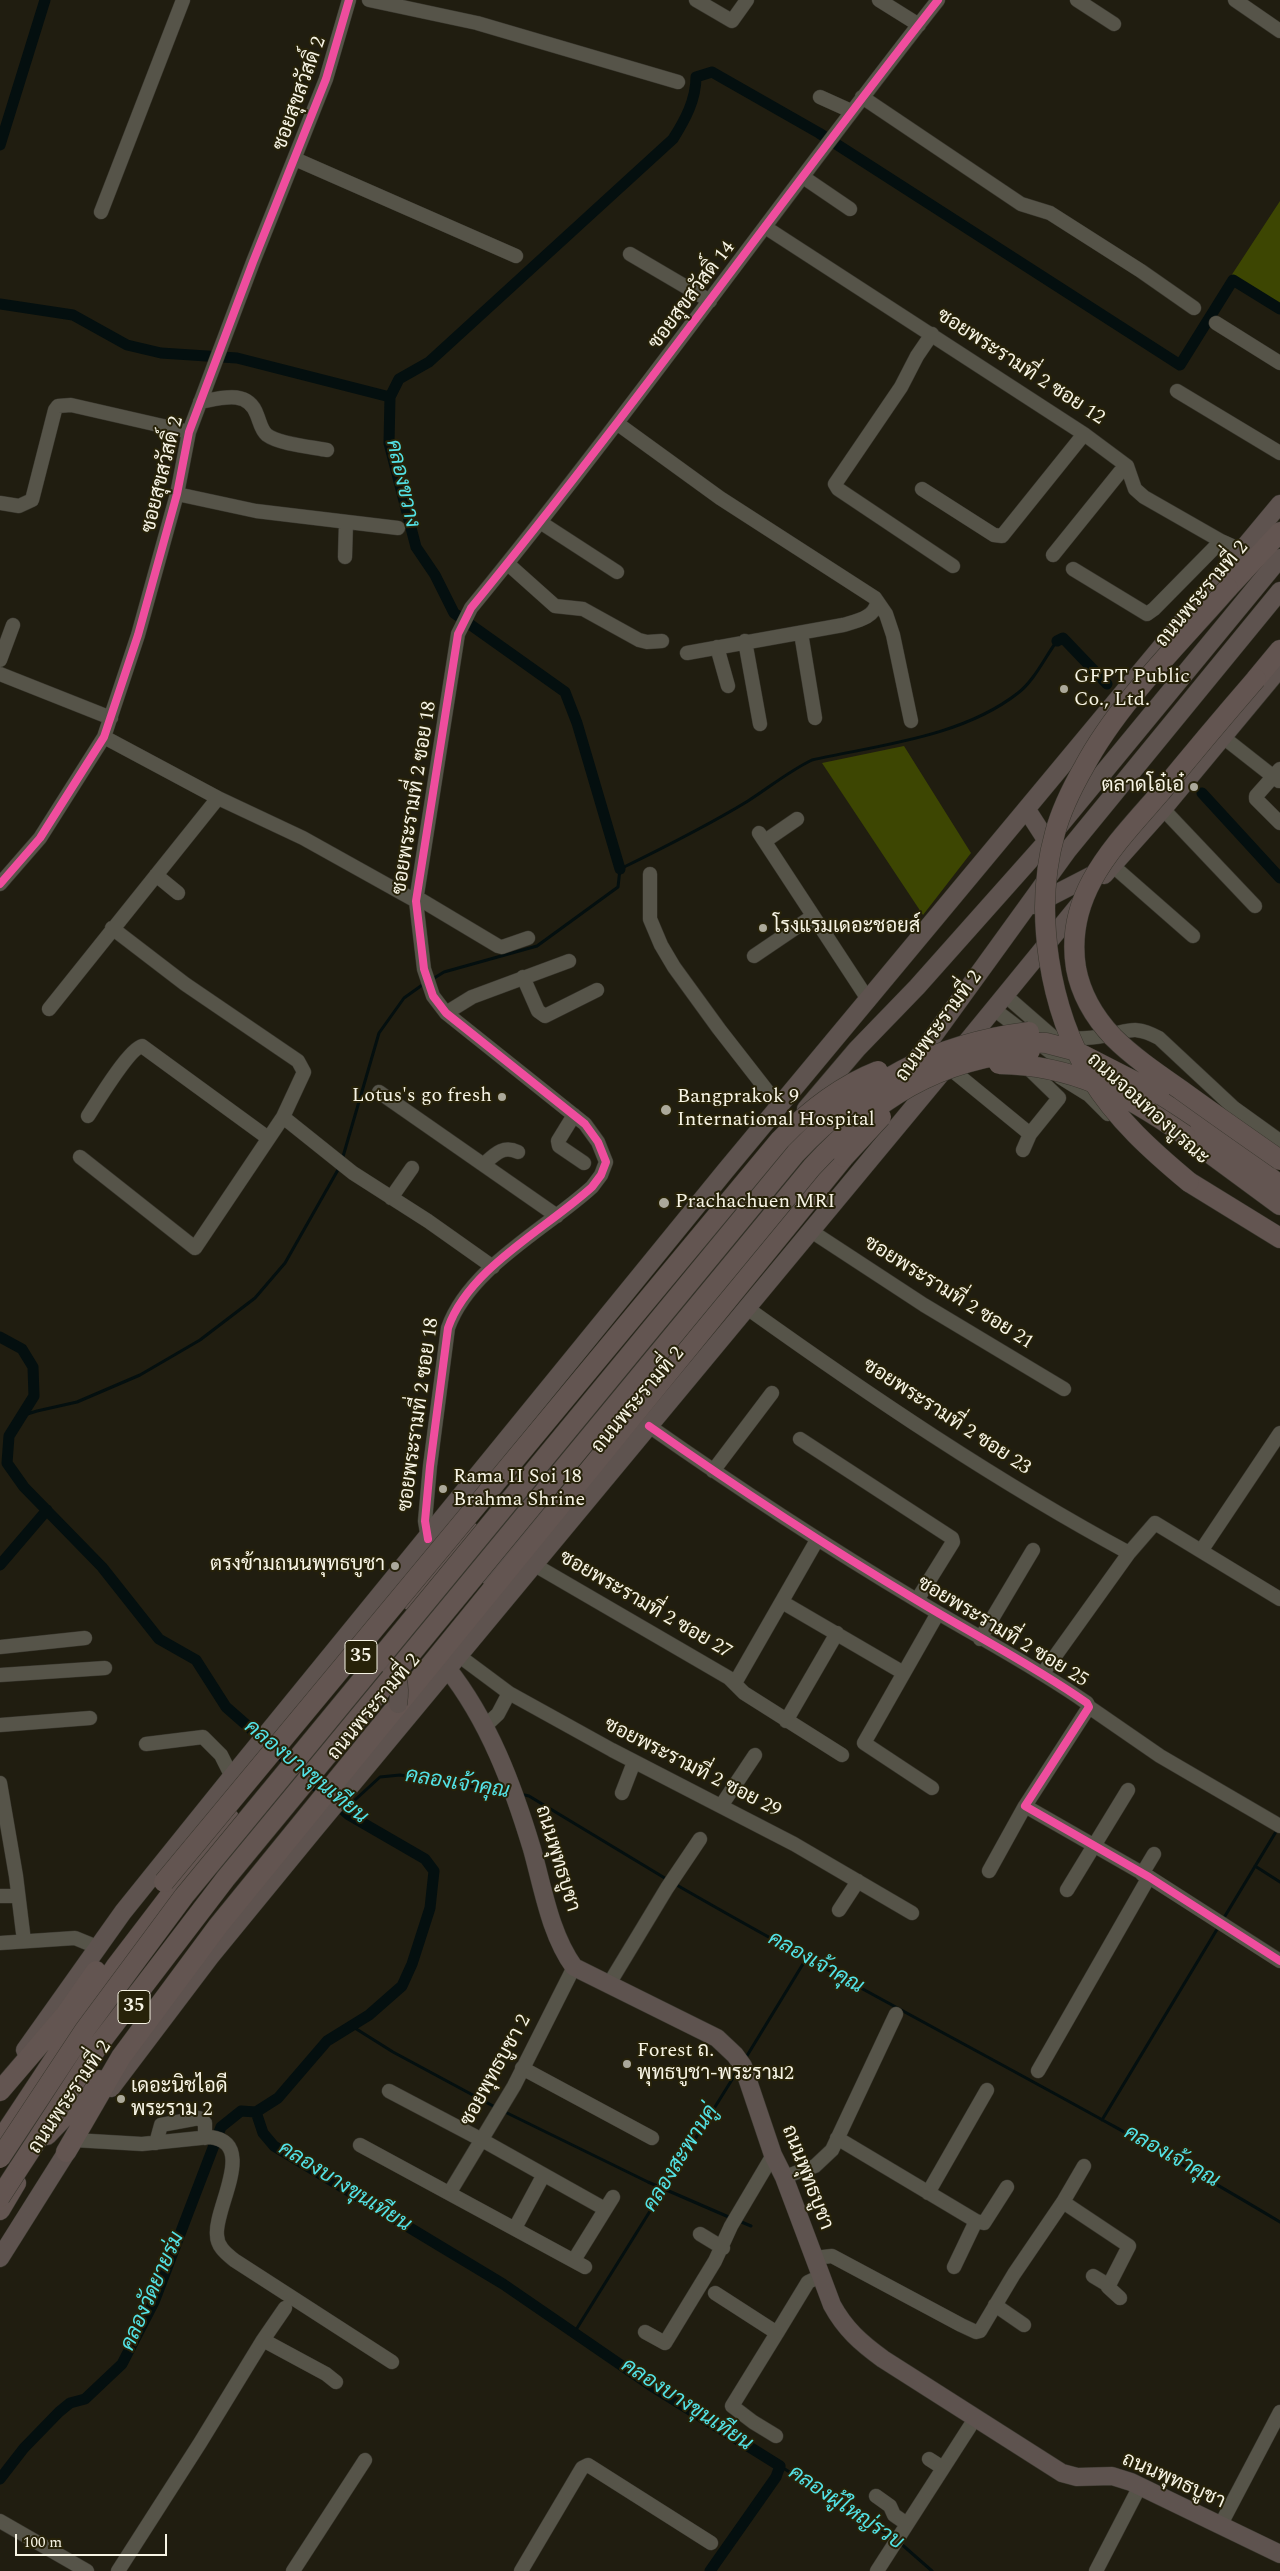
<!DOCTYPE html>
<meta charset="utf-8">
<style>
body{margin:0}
#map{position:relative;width:1280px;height:2571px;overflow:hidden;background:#201d10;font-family:Spectral,serif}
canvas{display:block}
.scale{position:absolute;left:15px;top:2534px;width:152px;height:22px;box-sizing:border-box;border:2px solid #f7f4e5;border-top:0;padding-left:6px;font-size:15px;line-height:18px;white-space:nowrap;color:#f7f4e5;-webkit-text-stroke:4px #272209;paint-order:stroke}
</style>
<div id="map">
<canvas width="1280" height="2571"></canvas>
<div class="scale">100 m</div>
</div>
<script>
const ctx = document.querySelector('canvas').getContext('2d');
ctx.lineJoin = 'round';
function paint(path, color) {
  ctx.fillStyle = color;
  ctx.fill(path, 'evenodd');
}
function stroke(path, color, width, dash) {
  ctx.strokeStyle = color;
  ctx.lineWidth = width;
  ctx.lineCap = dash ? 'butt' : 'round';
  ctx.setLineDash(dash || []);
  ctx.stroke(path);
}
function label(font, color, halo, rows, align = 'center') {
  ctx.font = font + ' Spectral,Sarabun,serif';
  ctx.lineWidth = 4;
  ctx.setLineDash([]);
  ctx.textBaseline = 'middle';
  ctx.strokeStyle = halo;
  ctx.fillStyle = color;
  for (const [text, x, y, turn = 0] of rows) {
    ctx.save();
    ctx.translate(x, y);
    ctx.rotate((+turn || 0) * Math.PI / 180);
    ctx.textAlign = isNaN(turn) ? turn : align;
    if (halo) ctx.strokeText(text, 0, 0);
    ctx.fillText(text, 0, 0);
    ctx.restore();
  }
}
const green = new Path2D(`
 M1280,201V305L1231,276Z
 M904,746L971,853L923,915L822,763Z`);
const stream = new Path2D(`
 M431,980L444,972L537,946L618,887L620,869C663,848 707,826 748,801C770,787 789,771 812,760C879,745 962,737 1018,693C1034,681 1045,657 1057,641
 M342,1160L379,1033L404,998L425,983
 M21,1416L37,1411L77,1402L140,1375L200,1340L255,1298L285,1263L339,1168
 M520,1794L529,1796L668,1880
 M344,1810L380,1777L400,1775L506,1792
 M1255,1866L1280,1882
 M675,1884C875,2000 1082,2103 1280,2222
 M1222,1921L1277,1830
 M350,2025L393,2052L495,2107
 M745,2059L806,1959
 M503,2111L648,2182L731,2218
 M1102,2120L1219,1926
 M739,2221L751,2226
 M574,2333L738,2070
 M780,2466L894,2538
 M899,2542L932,2571`);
const canal = new Path2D(`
 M0,145L45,0
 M0,304L73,315L127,345L161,353L237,358L390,397L389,443L416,547L435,575L454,613L565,692L577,723L620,869
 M390,397L399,379L429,362L673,139C685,120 696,100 696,77L712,72L819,133L1180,365L1233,280L1280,309
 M1057,641L1063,638L1107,684
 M1202,793L1280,878
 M0,1337L22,1349L33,1367L34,1396L9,1436L7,1463L24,1487L102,1567L159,1639L196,1660L226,1707L349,1815L425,1859L434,1871L430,1908L412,1964L402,1986L369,2015L327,2041L278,2098L256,2112L263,2133L274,2146L503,2284L650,2385L780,2466L776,2477L710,2571
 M0,1565L47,1510
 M0,2479L24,2448L59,2412L70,2403L85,2399L122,2364L154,2302L221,2127L241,2111L256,2112`);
const minor = new Path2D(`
 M369,0L477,23L678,82
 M696,0L732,21L747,0
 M879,0L919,25
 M1077,0L1114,24
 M1235,0L1280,31
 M820,97L851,111
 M862,97L1021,204L1050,213L1141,271L1194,308
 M295,159L516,256
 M803,177L850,209
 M101,212L183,0
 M765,227L1084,434L1127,466L1135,489L1144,497L1221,541L1241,550
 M630,254L710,301
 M1216,323L1280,363
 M932,334L917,356L901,387L835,484L838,489L953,566
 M1177,391L1280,453
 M200,402C221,398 248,389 257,415C260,422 261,430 267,435C279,444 311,447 327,450
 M618,424L720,498L875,598L886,614L893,635L911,721
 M922,489L994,535L1002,536L1084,434
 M177,494L256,511L398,528
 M0,503L19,506L32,500L55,410L58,406L71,405L189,432
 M540,522L617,572
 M1053,555L1120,472L1127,466
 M345,557L346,522
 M508,564L555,606L583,609L639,640L647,642L662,641
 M1073,569L1147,614L1154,609L1221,541
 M801,633L815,718
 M745,641L760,724
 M717,647L728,686
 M687,653L843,625C856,621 875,618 877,602
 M0,660L13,625
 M0,674L111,718
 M104,737L218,798L303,838L416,901
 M1223,737L1279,781
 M1280,769L1256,796V799L1280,823
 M1163,809L1255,906
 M759,833L869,1001
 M765,841L797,819
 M1112,865L1193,936
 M650,874V919L661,945L674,967L719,1029L779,1106
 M156,875L178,893
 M0,884L40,838L104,737L138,635L177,494L189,432L253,262L326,79L349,0
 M416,897L498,946L502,947L528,938
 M754,956L813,916
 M523,977L538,1011L545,1016L597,990
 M1006,996L1053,1037L1060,1039C1074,1038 1089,1039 1103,1036C1129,1032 1133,1024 1159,1038L1234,1108L1280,1141
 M49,1009L218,798
 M995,1010L1078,1073
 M446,1013L472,997L569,961
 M947,1066L1030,1134L1059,1098L1024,1064
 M1060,1077L1089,1095L1108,1114
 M379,1092L557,1216
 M574,1115L558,1141L559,1146L584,1163
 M88,1116C97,1102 129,1049 142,1046L268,1138
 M283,1117L353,1173L428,1221L493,1267
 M1023,1150L1030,1134
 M80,1157L195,1248L283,1117L304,1072L298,1061L185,984L112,928
 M484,1164C495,1154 503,1145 518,1152
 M391,1198L412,1168
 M811,1231L924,1305L1064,1389
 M747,1308C870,1396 996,1481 1129,1553
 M649,1426C736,1487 826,1546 918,1601C974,1635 1033,1665 1087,1703L1089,1707L1025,1806L1149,1877L1280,1961
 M800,1439L952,1538L953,1542L917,1600
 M713,1471L772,1393
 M428,1539L425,1521L430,1466L448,1328C469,1268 546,1229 592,1187L601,1175L606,1162L598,1142L585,1124L446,1013L433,996L424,969L416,901L458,634L471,608C633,410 780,201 938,0
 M1201,1551L1280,1433
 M533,1564L729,1678L744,1693L842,1755
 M782,1602L902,1672
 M980,1639L1033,1550
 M0,1647L85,1638
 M458,1655L509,1693L612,1750L794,1844L912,1913
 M1043,1673L1129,1553L1155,1523L1280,1599
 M0,1675L105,1668
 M735,1683L817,1540
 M1089,1707L1160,1756L1280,1826
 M786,1721L837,1633
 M0,1725L90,1718
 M484,1727L498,1714L509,1693
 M146,1744L203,1737L221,1755L232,1777
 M0,1783L16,1876L24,1941
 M932,1788L864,1743L938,1613
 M622,1793L634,1762
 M721,1806L755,1755
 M989,1871L1025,1806
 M1142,1874L1154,1854
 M1067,1890L1128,1790
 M0,1896H18
 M839,1910L858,1881
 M0,1943L75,1938L97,1947
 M609,1984L667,1888L700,1839
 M522,2068L652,2138
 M1038,2071L1149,1877
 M389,2091L482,2140L605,2209
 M837,2138L976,2221
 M74,2140L142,2144L210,2137C258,2143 214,2208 217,2235C217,2247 227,2254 234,2260L392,2362
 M156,2143L161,2125L199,2118L205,2123V2138
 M360,2145L585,2267
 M784,2177L815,2166L832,2150L896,2014
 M450,2192L514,2086L574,1967
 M928,2193L987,2090
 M1063,2202L1129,2246L1108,2287L1120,2298
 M515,2228L543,2176
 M700,2234L723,2248
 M814,2258L832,2256L961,2325L976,2332L980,2331L1014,2274L1063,2202L1084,2166
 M574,2260L613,2197
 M954,2267L976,2221L984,2223L1007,2187
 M1093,2276L1108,2285
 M715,2293L777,2333L808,2282L821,2276
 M995,2305L1024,2325
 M645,2332L665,2343L715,2261L731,2226L773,2155
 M263,2340L285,2308
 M776,2436L753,2422L732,2406L777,2333
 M929,2459L943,2468
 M876,2496L890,2506L894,2515L907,2524
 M0,2521L87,2571
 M1220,2526L1280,2412
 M118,2571L200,2443L263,2340L326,2374L336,2382
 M293,2571L365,2460
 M521,2571L582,2468L588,2465L711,2543
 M877,2571L976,2417
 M1096,2571L1140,2486`);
const major = new Path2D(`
 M1027,810L1047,841
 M1104,875L1163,809L1280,668
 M1034,905L1102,870
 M961,1049L1082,901
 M911,1067L1068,850L1280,591
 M806,1109L857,1049L917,987L1047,841L1280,558
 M487,1575L541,1515
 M447,1668C489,1721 513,1786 532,1849C543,1888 550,1934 574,1967L717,2038L735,2055L743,2066L773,2155L784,2177L832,2305C845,2329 861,2343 883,2359L1062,2473L1077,2477L1112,2476L1131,2482L1280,2554
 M25,2050L123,1912L238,1769L726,1170L1280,504
 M111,2088L210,1957L314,1830L945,1069
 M0,2258L73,2142`);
const highway = new Path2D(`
 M1228,588L1280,532
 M1256,679L1280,650
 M1159,1094L1280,1185
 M1185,1135L1280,1205
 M1189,1182L1280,1238
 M410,1600L472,1533
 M0,2091L66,2014L96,1971
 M47,2135L99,2080
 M0,2141L116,1966L229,1818
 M66,2152L121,2057L218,1926L844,1157
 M0,2210L16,2183`);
const majorBridge = new Path2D(`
 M347,1660C383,1651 404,1666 398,1704`);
const highwayBridge = new Path2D(`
 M1256,679C1224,716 1192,754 1161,792C1116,844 1064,893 1076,968C1081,995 1094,1017 1113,1037C1133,1057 1158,1074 1181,1090C1214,1114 1247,1137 1280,1160
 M1014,1041L1046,1043L1073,1050L1159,1094
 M999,1064C1075,1065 1125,1094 1185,1135
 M844,1157L881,1117
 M1189,1182C1153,1152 1116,1119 1091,1078C1049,1010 1033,911 1055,833C1061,810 1072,788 1084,767C1118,703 1180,643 1228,588
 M164,1882L780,1140C808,1111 840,1086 878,1071
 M0,2158L84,2031L184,1896L796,1153C863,1083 932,1044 1029,1032
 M0,2197L100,2043L226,1878L812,1167C875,1099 937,1059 1030,1051`);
const cycleway = new Path2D(`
 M0,884L40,838L104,737L138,635L177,494L189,432L253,262L326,79L349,0
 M649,1426C736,1487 826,1546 918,1601C974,1635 1033,1665 1087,1703L1089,1707L1025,1806L1149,1877L1280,1961
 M428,1539L425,1521L430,1466L448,1328C469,1268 546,1229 592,1187L601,1175L606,1162L598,1142L585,1124L446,1013L433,996L424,969L416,901L458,634L471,608C633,410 780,201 938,0`);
const markers = [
 [1064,689,5,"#aca99a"],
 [1194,787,5,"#aca99a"],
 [763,928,5,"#aca99a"],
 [502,1097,5,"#aca99a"],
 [666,1110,6,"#aca99a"],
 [664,1203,6,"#aca99a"],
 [443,1489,5,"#aca99a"],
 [395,1566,5,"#aca99a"],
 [627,2064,5,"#aca99a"],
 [121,2099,5,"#aca99a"]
];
const shields = [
 [361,1657,32],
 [134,2007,32]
];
const shieldNames = [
 ["35",361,1657],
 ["35",134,2007]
];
const streetNames = [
 ["ซอยสุขสวัสดิ์ 2",301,94,-70],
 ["ซอยสุขสวัสดิ์ 14",693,296,-53],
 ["ซอยพระรามที่ 2 ซอย 12",1020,368,33],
 ["ซอยสุขสวัสดิ์ 2",164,475,-76],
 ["ถนนพระรามที่ 2",1203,595,-50],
 ["ซอยพระรามที่ 2 ซอย 18",416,798,-81],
 ["ถนนพระรามที่ 2",940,1027,-54],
 ["ถนนจอมทองบูรณะ",1147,1110,42],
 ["ซอยพระรามที่ 2 ซอย 21",948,1294,32],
 ["ถนนพระรามที่ 2",639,1401,-50],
 ["ซอยพระรามที่ 2 ซอย 18",420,1415,-82],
 ["ซอยพระรามที่ 2 ซอย 23",946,1418,33],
 ["ซอยพระรามที่ 2 ซอย 27",645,1606,30],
 ["ซอยพระรามที่ 2 ซอย 25",1002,1633,31],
 ["ถนนพระรามที่ 2",375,1708,-50],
 ["ซอยพระรามที่ 2 ซอย 29",692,1769,27],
 ["ถนนพุทธบูชา",556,1859,73],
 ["ซอยพุทธบูชา 2",497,2071,-61],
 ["ถนนพระรามที่ 2",71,2098,-56],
 ["ถนนพุทธบูชา",806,2178,69],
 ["ถนนพุทธบูชา",1173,2482,24]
];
const poiNames = [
 ["GFPT Public",1074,678],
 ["Co., Ltd.",1074,701],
 ["ตลาดโอ๋เอ๋",1184,787,"right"],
 ["โรงแรมเดอะชอยส์",773,928],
 ["Lotus's go fresh",492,1097,"right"],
 ["Bangprakok 9",677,1098],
 ["International Hospital",677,1121],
 ["Prachachuen MRI",675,1203],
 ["Rama II Soi 18",453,1478],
 ["Brahma Shrine",453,1501],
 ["ตรงข้ามถนนพุทธบูชา",385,1566,"right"],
 ["Forest ถ.",637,2052],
 ["พุทธบูชา-พระราม2",637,2075],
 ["เดอะนิชไอดี",131,2088],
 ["พระราม 2",131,2111]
];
const waterNames = [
 ["คลองขวาง",401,484,77],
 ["คลองบางขุนเทียน",305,1773,39],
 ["คลองเจ้าคุณ",457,1785,9],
 ["คลองเจ้าคุณ",815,1964,29],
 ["คลองเจ้าคุณ",1171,2158,29],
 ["คลองสะพานคู่",682,2159,-58],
 ["คลองบางขุนเทียน",344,2188,32],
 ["คลองวัดยายร่ม",154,2292,-66],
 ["คลองบางขุนเทียน",686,2406,33],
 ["คลองผู้ใหญ่รวบ",845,2509,34]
];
paint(green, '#3d4602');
stroke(stream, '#040f0f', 3);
stroke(canal, '#040f0f', 11);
stroke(minor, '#38362d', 15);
stroke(major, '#38362d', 19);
stroke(highway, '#38362d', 21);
stroke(minor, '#565449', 14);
stroke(major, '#5e534f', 18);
stroke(highway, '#635551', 20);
stroke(majorBridge, '#38362d', 19, []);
stroke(highwayBridge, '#38362d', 21, []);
stroke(majorBridge, '#5e534f', 18);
stroke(highwayBridge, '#635551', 20);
stroke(cycleway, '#ef4d9e', 8);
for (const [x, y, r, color] of markers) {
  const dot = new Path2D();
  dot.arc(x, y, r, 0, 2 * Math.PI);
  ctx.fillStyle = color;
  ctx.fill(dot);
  stroke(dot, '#272209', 2);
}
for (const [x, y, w] of shields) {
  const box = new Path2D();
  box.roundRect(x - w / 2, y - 16.5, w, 33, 4);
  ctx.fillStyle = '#272209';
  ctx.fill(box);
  stroke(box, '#f7f4e5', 1);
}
label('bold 19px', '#f7f4e5', null, shieldNames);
label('20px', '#f7f4e5', '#272209', streetNames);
label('20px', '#f7f4e5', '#272209', poiNames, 'left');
label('italic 21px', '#53e2e6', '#272209', waterNames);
</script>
